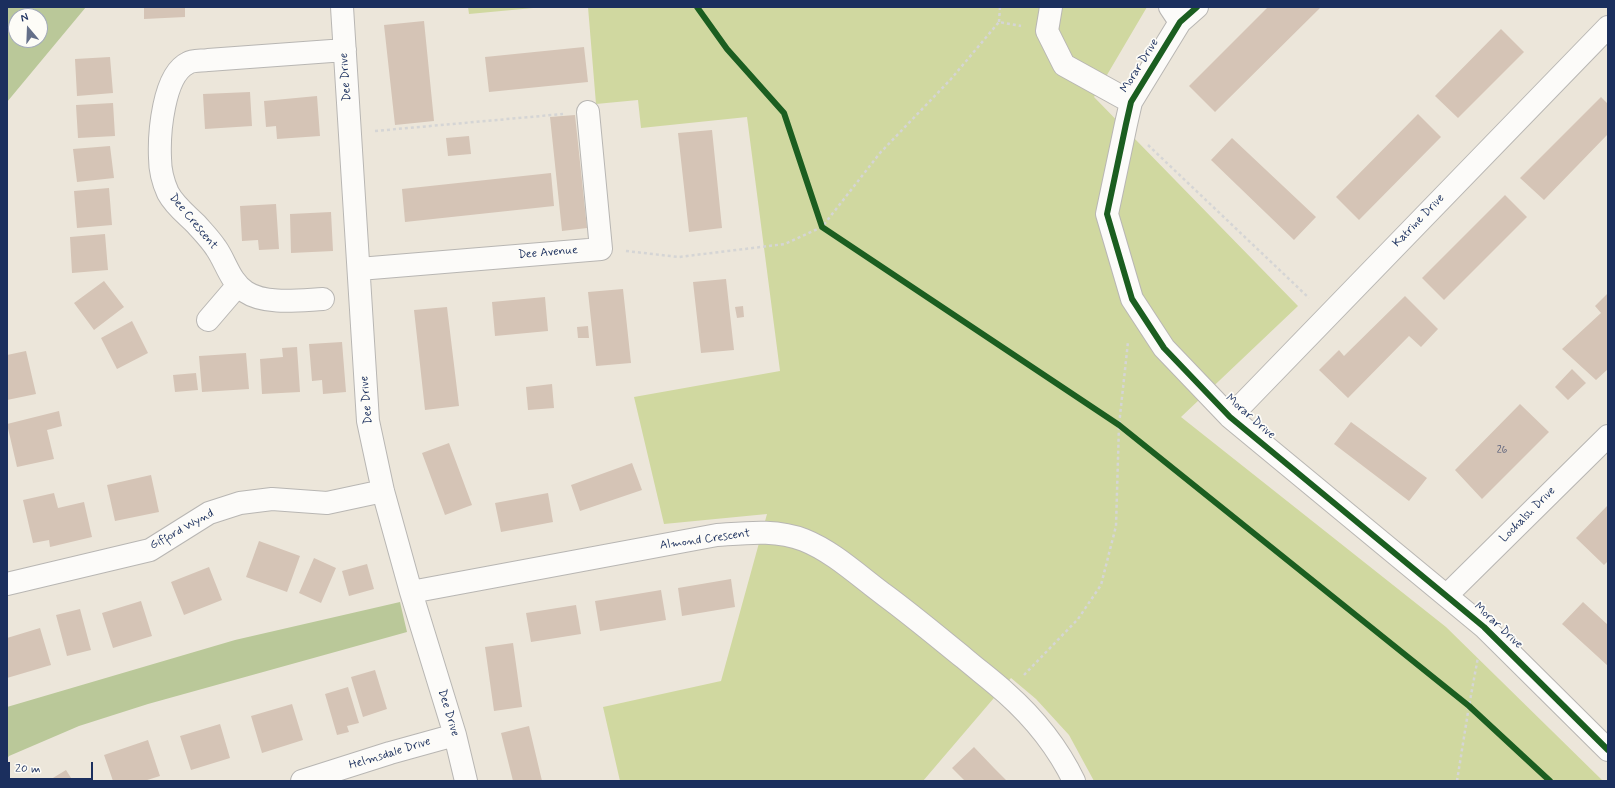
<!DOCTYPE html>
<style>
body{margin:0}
#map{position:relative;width:1615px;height:788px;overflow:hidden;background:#ece6da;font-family:Mynerve,sans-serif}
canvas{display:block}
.frame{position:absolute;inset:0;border:8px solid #1b2f5e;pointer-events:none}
.north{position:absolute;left:8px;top:8px;width:40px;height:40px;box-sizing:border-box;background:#fdfcf7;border:1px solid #a3aaba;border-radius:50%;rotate:341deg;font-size:11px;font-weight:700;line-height:16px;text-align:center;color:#1b2f5e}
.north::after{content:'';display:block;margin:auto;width:14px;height:18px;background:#646f89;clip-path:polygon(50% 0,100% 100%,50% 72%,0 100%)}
.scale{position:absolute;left:8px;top:762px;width:85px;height:18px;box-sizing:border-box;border:2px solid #1b2f5e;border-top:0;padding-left:5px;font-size:12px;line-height:14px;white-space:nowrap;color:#1b2f5e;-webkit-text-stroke:3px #fdfcf7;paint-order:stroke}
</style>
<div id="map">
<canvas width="1615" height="788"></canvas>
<div class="frame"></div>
<div class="north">N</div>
<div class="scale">20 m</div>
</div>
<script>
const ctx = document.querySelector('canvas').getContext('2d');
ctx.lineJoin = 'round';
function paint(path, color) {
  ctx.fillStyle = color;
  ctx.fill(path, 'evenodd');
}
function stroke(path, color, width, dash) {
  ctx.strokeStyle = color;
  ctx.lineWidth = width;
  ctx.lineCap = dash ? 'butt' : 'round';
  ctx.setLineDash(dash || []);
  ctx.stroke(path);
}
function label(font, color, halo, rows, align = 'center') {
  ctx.font = font + ' Mynerve,sans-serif';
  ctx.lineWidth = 3.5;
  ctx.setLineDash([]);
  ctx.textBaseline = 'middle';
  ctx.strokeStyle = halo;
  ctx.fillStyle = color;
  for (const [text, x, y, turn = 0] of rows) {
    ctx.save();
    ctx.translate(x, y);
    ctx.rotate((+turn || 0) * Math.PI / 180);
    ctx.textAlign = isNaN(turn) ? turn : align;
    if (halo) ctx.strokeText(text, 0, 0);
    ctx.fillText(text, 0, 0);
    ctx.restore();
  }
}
const green = new Path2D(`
 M468,7H544L469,14Z
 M588,7H1147L1094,97L1298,306L1181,417L1446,627L1603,781H1094L1069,735L1036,699L1011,678L923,781H620L603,707L721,681L767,514L664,524L634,397L780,371L747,117L641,128L638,100L596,104Z`);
const forest = new Path2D(`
 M7,7H86L7,102ZM16,16H40V40H16Z
 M400,602L407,632L148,704L79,726L9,756L7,759V707L235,640Z`);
const building = new Path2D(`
 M144,7H185V17L144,19Z
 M1268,7H1321L1215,112L1189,86Z
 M424,21L434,121L395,125L384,25Z
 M1501,29L1524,52L1458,118L1435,96Z
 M584,47L588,82L489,92L485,57Z
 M110,57L113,93L77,96L75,59Z
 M250,92L252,126L205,129L203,94Z
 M317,96L320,136L277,139L276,126L266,127L264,101Z
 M1601,97L1608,104V134L1544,200L1520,178Z
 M113,103L115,136L78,138L76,105Z
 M1418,114L1441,137L1359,220L1336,197Z
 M575,115L587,228L562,231L550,117Z
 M712,130L722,228L689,232L678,133Z
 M469,136L471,154L448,156L446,138Z
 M1232,138L1316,217L1294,240L1211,160Z
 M110,146L114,178L77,182L73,149Z
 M551,173L554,206L405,222L402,189Z
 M109,188L112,225L77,228L74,191Z
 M1505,195L1527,217L1444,300L1422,278Z
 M276,204L279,249L259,250L258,240L242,241L240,206Z
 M331,212L333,251L291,253L290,214Z
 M105,234L108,270L72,273L70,237Z
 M726,279L734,350L701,353L693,282Z
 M104,281L124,307L94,330L74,303Z
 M623,289L631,363L596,366L588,292Z
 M1608,293V369L1596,380L1562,349L1601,313L1595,306Z
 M1405,296L1438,329L1421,347L1409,336L1348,398L1319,370L1339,350L1344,356Z
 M545,297L548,331L495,336L492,302Z
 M743,306L744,317L737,318L735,307Z
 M447,307L459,406L425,410L414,310Z
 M132,321L148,353L117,369L101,338Z
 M588,326L589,338H578L577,327Z
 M342,342L346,392L323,394L322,380L312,381L309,344Z
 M297,347L300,392L262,394L260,359L283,357L282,348Z
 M26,351L36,394L7,400V355Z
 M246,353L249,389L202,392L199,356Z
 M1572,369L1586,383L1568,400L1555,387Z
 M196,373L198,390L175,392L173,375Z
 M552,384L554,408L528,410L526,387Z
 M1520,404L1549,432L1482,499L1455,470Z
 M59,411L62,426L47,430L54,459L17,467L7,424Z
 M1351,422L1427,478L1409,501L1334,444Z
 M449,443L472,505L445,515L422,453Z
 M632,463L642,490L580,511L571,485Z
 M151,475L159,512L115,521L107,485Z
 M54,493L58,508L84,502L92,537L50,547L49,540L33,543L23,500Z
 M548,493L553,522L501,532L495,503Z
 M1608,505V561L1604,565L1576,538Z
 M259,541L300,556L287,592L246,577Z
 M314,558L336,568L321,603L299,593Z
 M367,564L374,589L349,596L342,571Z
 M209,567L222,600L184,615L171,582Z
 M731,579L735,607L682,616L678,588Z
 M661,590L666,620L600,631L595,601Z
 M141,601L152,636L113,648L102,613Z
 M1583,602L1608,625V666L1562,624Z
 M576,605L581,634L531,642L526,613Z
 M80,609L91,650L67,656L56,615Z
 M40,628L51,665L7,678V638Z
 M513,643L522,707L494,711L485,647Z
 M375,670L387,709L363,717L351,677Z
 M348,687L359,723L347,726L349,732L337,735L325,694Z
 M292,704L303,740L262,753L251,716Z
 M220,724L230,758L191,770L180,736Z
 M529,726L542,781H513L501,733Z
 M148,740L160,776L144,781H113L104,755Z
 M974,747L994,768L1007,781H965L952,768Z
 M66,770L73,781H48Z`);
const path = new Path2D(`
 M999,22L1000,7
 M375,131L563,114
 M1148,145L1309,298
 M626,251L679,257L785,244L822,227L880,153L951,79L999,22L1021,26
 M1024,675L1078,619L1101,585L1116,526L1119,425L1128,342
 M1457,781L1469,706L1478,657`);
const minor = new Path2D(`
 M342,7L368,421L383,491L411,592L455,735L466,781
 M1051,7L1047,31L1064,65L1131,102
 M1170,7L1180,22
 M1197,7L1180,22L1131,102L1126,124L1107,214L1132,299L1164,348L1230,417L1484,627L1608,750
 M359,269L601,249L588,112
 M323,299C301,300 265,305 246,292C230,282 226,262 216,248C210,239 203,232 196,224C186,214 175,206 168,193C163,182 160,170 160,158C159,134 163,75 188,63C193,60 202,61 208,60L345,50
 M208,320L238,285
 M1230,417L1608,27
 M7,584L150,550L209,513L240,503L272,499L327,503L383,491
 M411,592L717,535C746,533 776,529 804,540C834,552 860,577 886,596C913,616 938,637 964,658C978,670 993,681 1006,693C1033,717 1058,748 1074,781
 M1447,595L1608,436
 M302,781L390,753L455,735`);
const cycleway = new Path2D(`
 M697,7L727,49L784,113L822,227L1119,425L1469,706L1550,781
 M1197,7L1180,22L1131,102L1126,124L1107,214L1132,299L1164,348L1230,417L1484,627L1608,750`);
const numberNames = [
 ["26",1502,451]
];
const streetNames = [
 ["Morar Drive",1140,66,-58],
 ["Dee Drive",346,77,-94],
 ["Katrine Drive",1419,221,-46],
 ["Dee Crescent",193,222,50],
 ["Dee Avenue",548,253,-5],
 ["Dee Drive",367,400,-95],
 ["Morar Drive",1250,417,41],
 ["Lochalsh Drive",1528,515,-45],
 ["Gifford Wynd",182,530,-29],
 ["Almond Crescent",705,540,-8],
 ["Morar Drive",1498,626,43],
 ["Dee Drive",448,713,73],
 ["Helmsdale Drive",390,754,-17]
];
paint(green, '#d0d8a0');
paint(forest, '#bac899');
paint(building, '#d5c4b6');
stroke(minor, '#b8b6b3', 24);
stroke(path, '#d5d5d5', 2.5, [3, 3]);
stroke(minor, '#fcfbf9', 22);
stroke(cycleway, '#1b5e20', 6);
label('10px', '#4a5474', null, numberNames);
label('12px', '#1b2f5e', '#fdfcf7', streetNames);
</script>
